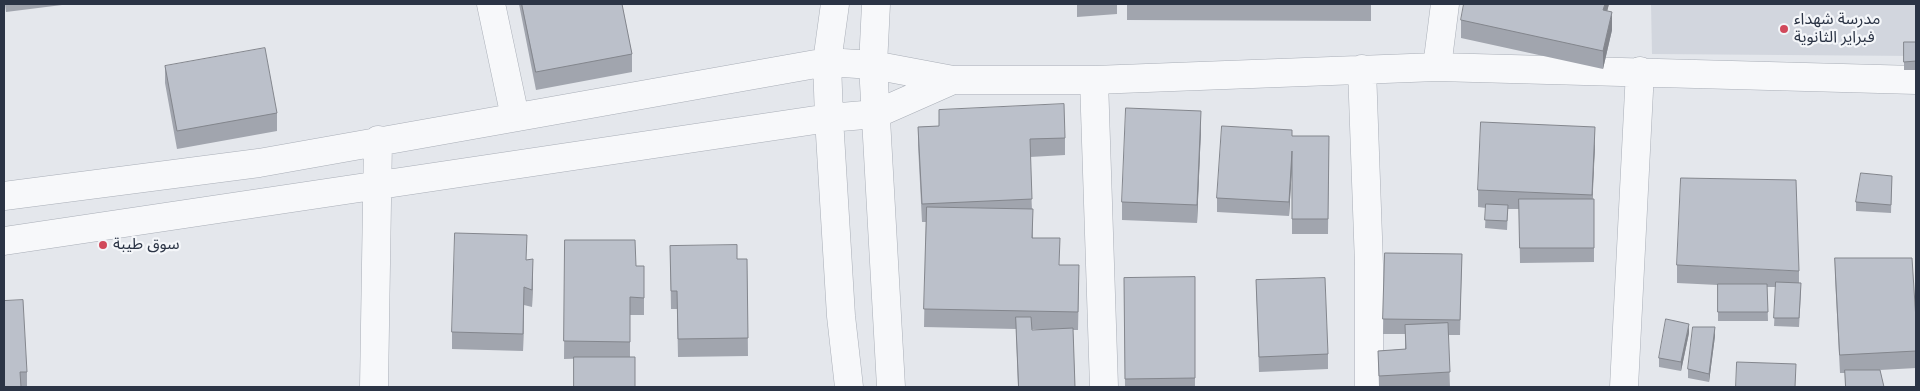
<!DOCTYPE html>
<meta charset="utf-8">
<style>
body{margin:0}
#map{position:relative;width:1920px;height:391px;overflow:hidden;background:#e4e7ec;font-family:"Space Grotesk",sans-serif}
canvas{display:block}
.frame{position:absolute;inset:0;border:5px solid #2b3445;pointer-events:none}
</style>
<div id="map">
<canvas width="1920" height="391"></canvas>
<div class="frame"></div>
</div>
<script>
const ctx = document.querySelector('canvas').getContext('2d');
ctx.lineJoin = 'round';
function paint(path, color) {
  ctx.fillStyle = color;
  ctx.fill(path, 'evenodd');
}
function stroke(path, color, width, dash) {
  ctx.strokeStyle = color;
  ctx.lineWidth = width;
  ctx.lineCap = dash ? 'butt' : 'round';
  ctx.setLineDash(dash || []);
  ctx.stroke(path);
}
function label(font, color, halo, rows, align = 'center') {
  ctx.font = font + ' "Space Grotesk","Noto Sans Arabic",sans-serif';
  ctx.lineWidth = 4.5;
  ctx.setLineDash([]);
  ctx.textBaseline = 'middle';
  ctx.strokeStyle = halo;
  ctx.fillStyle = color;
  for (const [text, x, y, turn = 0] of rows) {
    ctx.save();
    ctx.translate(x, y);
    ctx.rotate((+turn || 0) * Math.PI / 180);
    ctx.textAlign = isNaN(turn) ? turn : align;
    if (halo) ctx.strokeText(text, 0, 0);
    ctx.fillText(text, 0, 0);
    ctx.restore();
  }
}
const built = new Path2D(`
 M1651,4H1916V56L1652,54Z`);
const minor = new Path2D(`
 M491,4L515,117
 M835,4L827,62L829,118L841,316L849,387
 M876,4L873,65L891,387
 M1437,67L1445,4
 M1362,69L1369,265V387
 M1094,80L1104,387
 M4,196L259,163L827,62L873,65L953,80H1094L1437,67L1916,80
 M4,241L829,118L876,114L953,80
 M374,387L378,140
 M1624,387L1640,71`);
const wall = new Path2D(`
 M5,4H70L6,12Z
 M519,4H622L632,54V72L536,90Z
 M1077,4H1117V14L1077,17Z
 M1127,4H1371V21L1127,20Z
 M1609,4L1607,11L1612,30L1603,69L1461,38V20Z
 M1904,42H1916V70H1904Z
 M165,66L277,113V131L177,149L165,83Z
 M939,110L1065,138V155L1030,157L1033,238L1059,265L1079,283L1078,330H1073L1075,387H1018L1016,329L924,327L926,222H922L918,145V127L939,126ZM1032,329H1052L1032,330Z
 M1201,129L1197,223L1122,220V202Z
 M1292,136H1329L1328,234H1292V167L1289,216L1217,212V198Z
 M1595,145L1592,199H1594V262L1520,263L1519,209H1508L1507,230L1485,228L1486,208L1478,207V190Z
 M1892,176L1891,213L1856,211V202Z
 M565,240L636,266H644V315H630V357L564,359Z
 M670,246L737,259H747L748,356L678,357L677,309H671Z
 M1385,253L1462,254L1460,335H1448L1450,387H1379L1378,351L1405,349V334H1383Z
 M1835,258L1916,320V368L1880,370L1884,387H1845V373H1840L1835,276Z
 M527,260L533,277L532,307L524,305L523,351L452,349V332Z
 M1677,265L1799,271V283L1801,292L1799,327L1774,326L1776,287H1767L1768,321H1718V285L1677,283Z
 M1195,277V387H1125L1124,278Z
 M1256,280L1328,354V369L1259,372Z
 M4,301L27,372V387H4Z
 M1689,333L1681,371L1659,367V358Z
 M1715,336L1709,382L1688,378V369Z`);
const shadedWall = new Path2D(`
 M1605,4H1609L1603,28V10Z
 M1612,12V30L1603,69V51Z
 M1201,111V129L1197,223V205Z
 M1595,127V145L1592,212V195Z
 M1292,151V166L1289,216V202Z
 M533,259V277L532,307V290Z
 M524,287V305L523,351V334Z
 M1689,324V333L1681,371V362Z
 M1715,327V336L1709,382V374Z`);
const building = new Path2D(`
 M522,4H622L632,54L536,72Z
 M1464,4H1605L1603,10L1612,12L1603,51L1461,20Z
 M1904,42H1916V61L1904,62Z
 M265,48L277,113L177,131L165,66Z
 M1064,104L1065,138L1030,139L1032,199L922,204L918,127L939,126V110Z
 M1126,108L1201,111L1197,205L1122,202Z
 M1481,122L1595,127L1592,195L1478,190Z
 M1222,126L1292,130V136H1329L1328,219H1292V151L1289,202L1217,198Z
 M1861,173L1892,176L1891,205L1856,202Z
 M1681,178L1796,180L1799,271L1677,265Z
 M1519,199H1594V248H1520Z
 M1486,204L1508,205L1507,221L1485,220Z
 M927,207L1033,209L1032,238H1060L1059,265H1079L1078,312L924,309Z
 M455,233L527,235L526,260L533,259L532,290L524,287L523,334L452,332Z
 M565,240H635L636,266H644V298L630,297V342L564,341Z
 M737,245V259H747L748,338L678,339L677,291H671L670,246Z
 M1385,253L1462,254L1460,320L1383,319Z
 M1835,258H1912L1916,320V351L1840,355Z
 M1195,277V378L1125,379L1124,278Z
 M1325,278L1328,354L1259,357L1256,280Z
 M1776,282L1801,283L1799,318H1774Z
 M1718,284H1767L1768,312H1718Z
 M23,300L27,372H20L21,387H4V301Z
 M1016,317H1031L1032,330L1073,328L1075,387H1019Z
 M1666,319L1689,324L1681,362L1659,358Z
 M1448,323L1450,372L1379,376L1378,351L1406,349L1405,325Z
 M1693,327H1715L1709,374L1688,369Z
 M574,357H635V387H574Z
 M1737,362L1796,364L1795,387H1736Z
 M1845,370H1880L1884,387H1846Z`);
const markers = [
 [1784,29,5,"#d1495b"],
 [103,245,5,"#d1495b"]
];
const poiNames = [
 ["مدرسة شهداء",1794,20],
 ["فبراير الثانوية",1794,38],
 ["سوق طيبة",113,245]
];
paint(built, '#d2d6de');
stroke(minor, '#a9aeb7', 29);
stroke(minor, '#f7f8fa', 28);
paint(wall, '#a1a5ae');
paint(shadedWall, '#83868d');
paint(building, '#bbc0ca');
stroke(building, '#83868d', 1);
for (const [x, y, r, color] of markers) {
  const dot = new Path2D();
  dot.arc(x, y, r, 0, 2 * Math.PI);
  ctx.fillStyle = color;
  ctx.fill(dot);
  stroke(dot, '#f4f6f9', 2);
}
label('16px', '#2b3445', '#f4f6f9', poiNames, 'left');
</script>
